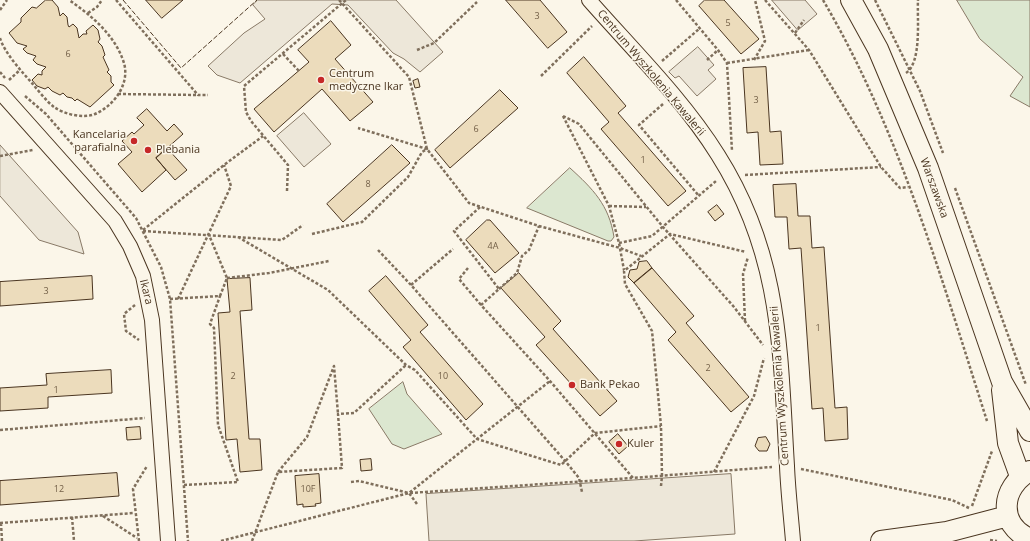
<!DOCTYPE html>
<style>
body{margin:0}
canvas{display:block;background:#fbf6e9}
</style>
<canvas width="1030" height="541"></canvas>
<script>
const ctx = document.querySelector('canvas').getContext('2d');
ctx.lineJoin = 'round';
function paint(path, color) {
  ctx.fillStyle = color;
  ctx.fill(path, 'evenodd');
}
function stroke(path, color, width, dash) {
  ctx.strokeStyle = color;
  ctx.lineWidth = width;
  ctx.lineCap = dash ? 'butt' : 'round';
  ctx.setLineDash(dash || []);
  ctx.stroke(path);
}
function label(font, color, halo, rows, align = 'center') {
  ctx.font = font + ' "Open Sans",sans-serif';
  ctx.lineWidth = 3;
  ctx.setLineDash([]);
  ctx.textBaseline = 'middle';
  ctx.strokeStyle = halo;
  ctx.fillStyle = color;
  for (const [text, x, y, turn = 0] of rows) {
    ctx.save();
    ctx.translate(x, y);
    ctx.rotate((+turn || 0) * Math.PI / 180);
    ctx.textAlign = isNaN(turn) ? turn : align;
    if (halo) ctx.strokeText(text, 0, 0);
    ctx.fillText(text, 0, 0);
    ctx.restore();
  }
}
const green = new Path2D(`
 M957,0H1030V107L1010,96L1023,77L980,39Z
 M570,168C593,189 609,205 614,237L611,241H608L527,208Z
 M403,382L407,394L442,434L404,449L392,444L369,409Z`);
const parking = new Path2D(`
 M258,0H396L443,52L420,72L404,59L393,53L348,5L332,4L240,83L217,75L208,66L244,33L265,19L253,5Z
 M772,0H805L817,14L798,30Z
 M698,47L714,65L708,70L716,79L697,96L679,76L675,78L669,72Z
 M304,113L331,144L304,167L277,136Z
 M0,145L78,232L84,254L39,240L0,196Z
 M731,474L735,534L634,541H429L426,494Z`);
const building = new Path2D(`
 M46,0H52L58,7L60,16L63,13L67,17L68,25L69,27L73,24L77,28L79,38L83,34H87L86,31L93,25L98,30L100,39L98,42L102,46L105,55L103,57L109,70L107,72L111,76V82L114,85L90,107L77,99L75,101L72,98L67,97L63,93L60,95L52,91L48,87L45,89L37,86L32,80L38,74L42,75V71L46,67L37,64L33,60L36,56L27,53L23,49L27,46L17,43L9,33L21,22V18L32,7L36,8Z
 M146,0H183L162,18Z
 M506,0H540L567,32L548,48Z
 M705,0H724L759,39L741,54L699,6Z
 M331,21L351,45L335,59L373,102L350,121L322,89L274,132L254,109L309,62L298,50Z
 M584,57L626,106L618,113L686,191L668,206L601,129L609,122L567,73Z
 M766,67L770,132L781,131L783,164L760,165L758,132L747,133L743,68Z
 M418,79L420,87L415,88L413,81Z
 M500,90L518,108L450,168L435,150Z
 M147,109L167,131L174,124L183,134L156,158L166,170L142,192L118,164L132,152L122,141L132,132L134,134L144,125L137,118Z
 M392,145L410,163L343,222L327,204Z
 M167,148L187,170L175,180L156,158Z
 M796,184L798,216H810L812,248L824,247L835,408L847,407L848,439L825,441L823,408L812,409L801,248L789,249L787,217H775L773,185Z
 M717,205L724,214L715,221L708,212Z
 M487,220H490L519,253L495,273L466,240Z
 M647,261L652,268L634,283L628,277L630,270L637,269L639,262Z
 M652,268L694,316L686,323L749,397L731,412L668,340L676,332L634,283Z
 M519,273L561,321L553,329L617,401L600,416L536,345L545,337L501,288Z
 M92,276L93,299L0,306V282Z
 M386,276L428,325L420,332L483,404L466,420L403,347L411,340L369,291Z
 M250,278L252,310L240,311L249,439H260L262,470L240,472L237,439L226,440L218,313L230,312L227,279Z
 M111,370L112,393L48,397V408L0,411V388L47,385L46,374Z
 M140,427L141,439L127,440L126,428Z
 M618,434L628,446L619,454L609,442Z
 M766,437L770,444L767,451H759L755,446L758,438Z
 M371,459L372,470L361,471L360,460Z
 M117,473L119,496L0,505V481Z
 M319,474L321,503L315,504L316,506L303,507V504L297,505L295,476Z`);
const path = new Path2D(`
 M116,0L198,95H208
 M339,0L409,77L427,149L469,203L539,226L620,248L641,256
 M676,0L718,50L727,63L732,151
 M765,0L809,50L881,167L900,188L908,187
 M823,0C898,127 942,280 987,421
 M875,0L920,91L943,153
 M0,10L7,0
 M88,13L97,7L102,0
 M795,33L804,20
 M0,38C4,52 22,72 31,82C38,90 46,101 54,107C64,114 83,119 95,114C114,106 130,84 124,63C115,35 92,16 69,0
 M417,50L434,43L477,2
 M283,54L299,71
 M707,60L718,50
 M754,60L765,41L755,0
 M662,61L699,29
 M727,63L809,50
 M0,72L5,78
 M906,73C922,62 917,19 918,0
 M541,76L592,26
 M9,80L20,70
 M118,94L198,95
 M25,96L46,114L136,218L161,267L170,299L188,541
 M663,104L639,125L699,196
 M563,116L579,124L663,227L734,307L763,345
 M563,116L609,206L619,243L624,270
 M0,156L33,150
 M745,175L881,167
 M955,188L1026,385
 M287,191L288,165L251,121L246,112L244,86L346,0
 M609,206L646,207
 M480,207L454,231L499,289L481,305L550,381L633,478L772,467
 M143,230L224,165L263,136
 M143,231L282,240L303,225
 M312,234L362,222L408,177L422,152L427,149L358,128
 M238,237L328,290L406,365L415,370L477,439L561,465L595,433L661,426
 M619,243L652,236L716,181
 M378,250L411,285L566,462L579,478L582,492
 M468,268L459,279L481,305
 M227,278L269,273L329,261
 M411,285L453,249
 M499,289L517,273L522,256L529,250L539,226
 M170,299L220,296L227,278L209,235
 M178,299L231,186L224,165
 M135,305L124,314L126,331L139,340
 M745,321L743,274L748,257
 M0,430L145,418
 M801,469L952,500L969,508
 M278,472L307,437L334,366L338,414
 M714,472L754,396L764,358
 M351,482L359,481L409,493L417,504
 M184,485L238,482L218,425L214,328L210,324L220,296
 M661,486L662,476L661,426L652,331L625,284L624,271L670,234L746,252
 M410,493L632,478
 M972,506L992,451
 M103,516L137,538
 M72,517L74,541
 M0,523L134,513
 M1,523L2,541
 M990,540L997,541
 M139,541L133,489L147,466
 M221,541L409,493L550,381
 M252,541L278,472L342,468L338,414L354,413L406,365`);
const street = new Path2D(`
 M589,0C633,50 683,99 718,155C782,256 780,352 787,466C788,491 791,516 793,541
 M0,92L115,221L130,246L143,276L152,320L168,541`);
const secondary = new Path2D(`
 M851,0L878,49L928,168L1002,382L1030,431
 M1002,390L1008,443L1020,476
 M1030,471C1001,487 997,524 1030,539
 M881,541L947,532L1008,516`);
const fence = new Path2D(`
 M123,0L181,68L257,0`);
const markers = [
 [321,80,4,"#c62828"],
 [134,141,4,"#c62828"],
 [148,150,4,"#c62828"],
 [572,385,4,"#c62828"],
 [619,444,4,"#c62828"]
];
const numberNames = [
 ["3",537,16],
 ["5",728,23],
 ["6",68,54],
 ["3",756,100],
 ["6",476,129],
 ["1",643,160],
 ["8",368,184],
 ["4A",493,246],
 ["3",46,291],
 ["1",818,328],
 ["2",708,368],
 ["2",233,376],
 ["10",443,376],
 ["1",56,390],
 ["12",59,489],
 ["10F",308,489]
];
const streetNames = [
 ["Centrum Wyszkolenia Kawalerii",651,73,50],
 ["Warszawska",934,188,70],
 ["Ikara",146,292,76],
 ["Centrum Wyszkolenia Kawalerii",780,386,-94]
];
const poiNames = [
 ["Centrum",329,74],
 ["medyczne Ikar",329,87],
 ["Kancelaria",126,135,"right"],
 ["parafialna",126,148,"right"],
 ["Plebania",156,150],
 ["Bank Pekao",580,385],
 ["Kuler",627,444]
];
paint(green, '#dce7d0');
stroke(green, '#887966', 1);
paint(parking, '#ede7d9');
stroke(parking, '#887966', 1);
paint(building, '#ecdcbc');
stroke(building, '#4a3520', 1);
stroke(street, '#4a3520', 16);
stroke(secondary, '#4a3520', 22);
stroke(path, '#7f6f5c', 2.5, [3, 2]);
stroke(street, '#fbf6e9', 14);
stroke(secondary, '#fbf6e9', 20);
stroke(fence, '#4a3520', 1, [5, 2]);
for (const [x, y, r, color] of markers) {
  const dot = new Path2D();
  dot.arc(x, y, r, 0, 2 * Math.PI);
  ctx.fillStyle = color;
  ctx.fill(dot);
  stroke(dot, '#fbf6e9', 1.5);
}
label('9px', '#725f47', null, numberNames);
label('11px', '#4a3520', '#fbf6e9', streetNames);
label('11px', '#4a3520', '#fbf6e9', poiNames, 'left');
</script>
